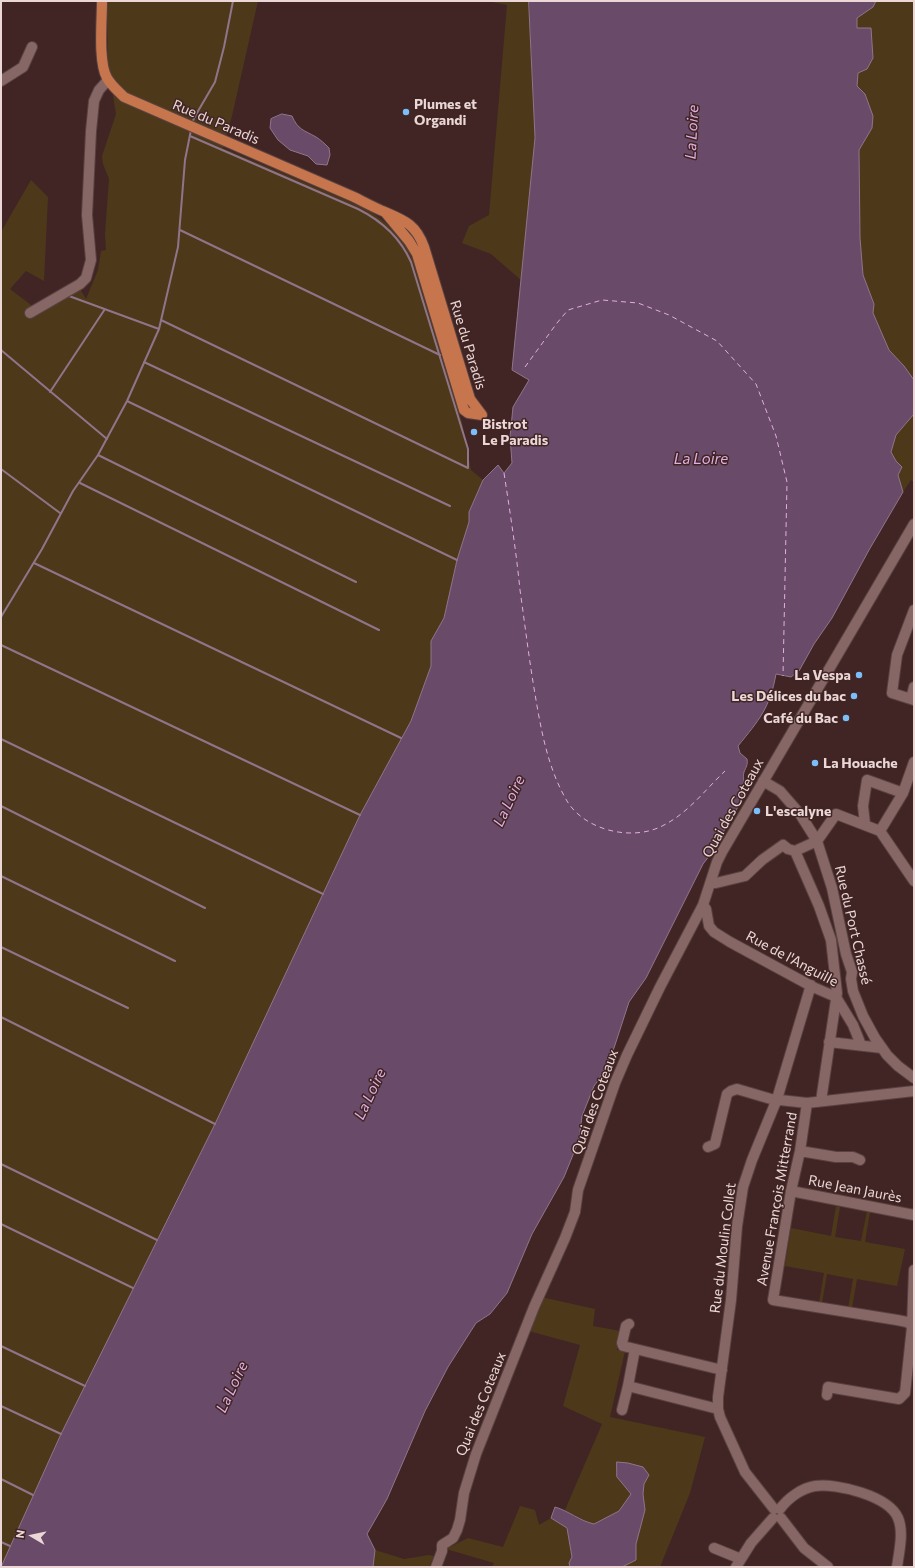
<!DOCTYPE html>
<meta charset="utf-8">
<style>
body{margin:0}
#map{position:relative;width:915px;height:1568px;overflow:hidden;background:#402524;font-family:Commissioner,sans-serif}
canvas{display:block}
.frame{position:absolute;inset:0;border:2px solid #ead7d6;pointer-events:none}
.north{position:absolute;left:12px;top:1516px;width:40px;height:40px;-webkit-text-stroke:3px #402524;paint-order:stroke;rotate:279deg;font-size:11px;font-weight:700;line-height:16px;text-align:center;color:#ead7d6}
.north::after{content:'';display:block;margin:auto;width:14px;height:18px;background:#ead7d6;clip-path:polygon(50% 0,100% 100%,50% 72%,0 100%)}
</style>
<div id="map">
<canvas width="915" height="1568"></canvas>
<div class="frame"></div>
<div class="north">N</div>
</div>
<script>
const ctx = document.querySelector('canvas').getContext('2d');
ctx.lineJoin = 'round';
function paint(path, color) {
  ctx.fillStyle = color;
  ctx.fill(path, 'evenodd');
}
function stroke(path, color, width, dash) {
  ctx.strokeStyle = color;
  ctx.lineWidth = width;
  ctx.lineCap = dash ? 'butt' : 'round';
  ctx.setLineDash(dash || []);
  ctx.stroke(path);
}
function label(font, color, halo, rows, align = 'center') {
  ctx.font = font + ' Commissioner,sans-serif';
  ctx.lineWidth = 3;
  ctx.setLineDash([]);
  ctx.textBaseline = 'middle';
  ctx.strokeStyle = halo;
  ctx.fillStyle = color;
  for (const [text, x, y, turn = 0] of rows) {
    ctx.save();
    ctx.translate(x, y);
    ctx.rotate((+turn || 0) * Math.PI / 180);
    ctx.textAlign = isNaN(turn) ? turn : align;
    if (halo) ctx.strokeText(text, 0, 0);
    ctx.fillText(text, 0, 0);
    ctx.restore();
  }
}
const green = new Path2D(`
 M107,1H258L232,116L223,148L355,204L371,212L385,222L396,233L406,246L412,258L442,354L462,422L471,470L483,480L469,511V522L457,560L444,618L431,641V666L411,721L360,815L215,1124L61,1434L1,1567V232L31,180L48,197L44,281L26,271L10,289L39,311L78,286L86,299L98,270L101,251L106,250L105,234L109,179L103,164L102,156L116,114L108,65Z
 M487,1H529L535,138L521,280L491,254L462,243L469,226L489,215L507,5Z
 M859,1H914V380L904,366L889,350L873,313L874,304L863,275L860,238L859,150L872,128L865,94L857,86V18Z
 M914,414V482L911,480L903,492L898,475L902,467L896,461L891,452L896,435Z
 M836,1206L840,1207L835,1237L861,1241L867,1211L870,1212L865,1242L905,1249L897,1286L857,1279L852,1308H848L853,1279L827,1274L822,1303H819L824,1273L785,1266L791,1228L831,1236Z
 M541,1297L595,1309L593,1326L620,1331L617,1350L625,1351L610,1417L705,1437L690,1493L660,1567H622L636,1560V1544L645,1510L643,1494L644,1484L649,1475L617,1477L631,1494L619,1511L594,1524C583,1521 575,1515 565,1510L602,1424L563,1406L580,1345L529,1331Z
 M520,1506L535,1510L539,1525L551,1518L567,1528L572,1558L569,1563L570,1567H492L494,1563L446,1549L468,1538L503,1547Z
 M375,1550L404,1559L429,1555L434,1556L429,1567H373Z`);
const water = new Path2D(`
 M529,1H876L873,7L857,18V28H871L873,58L867,69L858,73L857,86L865,94L873,116L872,128L859,150L860,238L863,275L874,304L873,313L889,350L904,366L914,380V414L896,435L891,452L896,461L902,467L898,475L903,492L869,550L832,618L814,644L799,671L791,677L776,674C770,708 759,720 738,746L740,753L747,759C748,765 746,767 744,772C742,779 746,779 741,788L746,793L710,855L703,864L646,978L629,1002L614,1048L600,1078L594,1086L582,1116L579,1140L564,1177L532,1234L507,1293L490,1314L476,1323L448,1367L425,1411L387,1499L367,1534L375,1550L373,1567H1L61,1434L215,1124L360,815L411,721L431,666V641L444,618L457,560L469,522V512L483,480L498,465L504,473L512,463L510,437L513,407L529,380L512,370L535,138Z
 M282,114L292,116C298,130 304,130 316,137C321,140 325,144 329,148L330,155L327,165L316,164L308,156L290,150L278,140L270,128L271,119Z
 M617,1462L628,1463L643,1467L649,1475L644,1484L643,1494L645,1510L636,1544V1560L622,1567H570L569,1563L572,1557L567,1528L551,1518L555,1507C569,1511 580,1521 594,1524L619,1511L631,1494L617,1477Z`);
const stream = new Path2D(`
 M192,124L194,118L215,82L224,47L233,1
 M180,230L440,355
 M69,296L159,329
 M161,320L468,468V449L411,262C400,237 382,221 358,209L190,136
 M1,350L107,439
 M144,362L450,506
 M50,392L105,309
 M127,401L457,560
 M98,455L356,582
 M1,469L60,513
 M80,483L379,630
 M34,563L401,738
 M1,617L42,549L73,491L98,455L127,401L159,329L178,247L185,160L191,130
 M1,645L360,815
 M1,739L323,894
 M1,806L205,908
 M1,876L175,961
 M1,947L128,1008
 M1,1017L215,1124
 M1,1164L157,1240
 M1,1224L133,1288
 M1,1346L85,1386
 M1,1406L61,1434
 M1,1479L33,1495
 M1,1542L10,1546`);
const ferry = new Path2D(`
 M525,367L557,323L568,310L602,300L638,303L669,315L717,341L756,384L776,436L787,482L783,676
 M504,473C510,512 516,550 520,590C525,625 529,659 535,694C541,730 548,769 567,801C585,831 634,842 664,825C688,813 706,789 725,771`);
const minor = new Path2D(`
 M1,81L23,67L32,47
 M30,313L80,284L86,278L91,260L87,215L91,131L94,101L99,90L108,80
 M914,610L897,655L892,693L914,700
 M911,699L914,687
 M914,762L903,793L880,831L914,881
 M763,781L780,791L800,814L817,841L832,888L846,954L852,972L851,979L853,991L863,1016L875,1038L887,1055L898,1066L914,1078
 M865,824L863,806L867,780L903,793
 M795,851L819,906L831,940L837,993L821,1101
 M711,883H716L745,876L762,860L783,845L788,849L795,851L817,841L836,814L880,831
 M703,905L706,909L709,926L714,932L730,942L813,987L836,997L853,1025L861,1045
 M829,1042L882,1048
 M807,1103L800,1151L791,1191L773,1300L897,1320L907,1322L914,1327
 M708,1147L715,1144L727,1094L731,1091L737,1089L771,1099L807,1103L914,1091
 M800,1151L836,1157H853L860,1160
 M791,1191L914,1215
 M629,1324L626,1326L622,1343L623,1346L722,1370
 M635,1349L628,1386L718,1409
 M827,1395L828,1387L899,1399L905,1393L912,1327L914,1270
 M622,1410L628,1386
 M774,1509L745,1472L720,1417L718,1409V1397L731,1300L737,1226L743,1187L752,1160L777,1099L811,985
 M780,1509C788,1498 802,1488 815,1486C837,1483 889,1496 898,1518C904,1532 899,1552 897,1567
 M781,1518L804,1548L828,1567
 M714,1548L741,1559
 M436,1567L442,1551V1545L453,1538L457,1530L460,1520L464,1493L476,1454L534,1307L565,1238L575,1212L578,1190L615,1083L627,1055L660,987L703,905L717,862L722,852L914,524
 M736,1567L751,1543L773,1518`);
const major = new Path2D(`
 M102,1C102,21 98,62 107,78C111,85 118,91 124,97L354,197C364,202 375,208 385,212C406,221 416,225 424,247L470,399L482,415
 M385,212L409,241L417,254L464,410L468,413L482,415`);
const markers = [
 [406,112,4,"#7bbef9"],
 [474,432,4,"#7bbef9"],
 [859,675,4,"#7bbef9"],
 [854,696,4,"#7bbef9"],
 [846,718,4,"#7bbef9"],
 [815,763,4,"#7bbef9"],
 [757,811,4,"#7bbef9"]
];
const poiNames = [
 ["Plumes et",414,104],
 ["Organdi",414,120],
 ["Bistrot",482,424],
 ["Le Paradis",482,440],
 ["La Vespa",851,675,"right"],
 ["Les Délices du bac",846,696,"right"],
 ["Café du Bac",838,718,"right"],
 ["La Houache",823,763],
 ["L'escalyne",765,811]
];
const streetNames = [
 ["Rue du Paradis",216,122,23],
 ["Rue du Paradis",468,345,73],
 ["Quai des Coteaux",733,808,-61],
 ["Rue du Port Chassé",853,925,77],
 ["Rue de l'Anguille",792,959,28],
 ["Quai des Coteaux",595,1102,-70],
 ["Rue Jean Jaurès",855,1189,11],
 ["Avenue François Mitterrand",777,1199,-80],
 ["Rue du Moulin Collet",723,1248,-83],
 ["Quai des Coteaux",481,1404,-68]
];
const waterNames = [
 ["La Loire",692,132,-87],
 ["La Loire",701,459],
 ["La Loire",509,801,-65],
 ["La Loire",370,1094,-65],
 ["La Loire",232,1387,-65]
];
paint(green, '#4d391a');
paint(water, '#694b69');
stroke(water, '#90758a', 1);
stroke(stream, '#90758a', 2);
stroke(ferry, '#e2aee1', 1, [5, 4]);
stroke(minor, '#584241', 12);
stroke(major, '#584241', 12);
stroke(minor, '#876766', 10);
stroke(major, '#c7754d', 10);
for (const [x, y, r, color] of markers) {
  const dot = new Path2D();
  dot.arc(x, y, r, 0, 2 * Math.PI);
  ctx.fillStyle = color;
  ctx.fill(dot);
  stroke(dot, '#402524', 1.5);
}
label('bold 14px', '#ead7d6', '#402524', poiNames, 'left');
label('14px', '#ead7d6', '#402524', streetNames);
label('italic 15px', '#e2aee1', '#402524', waterNames);
</script>
